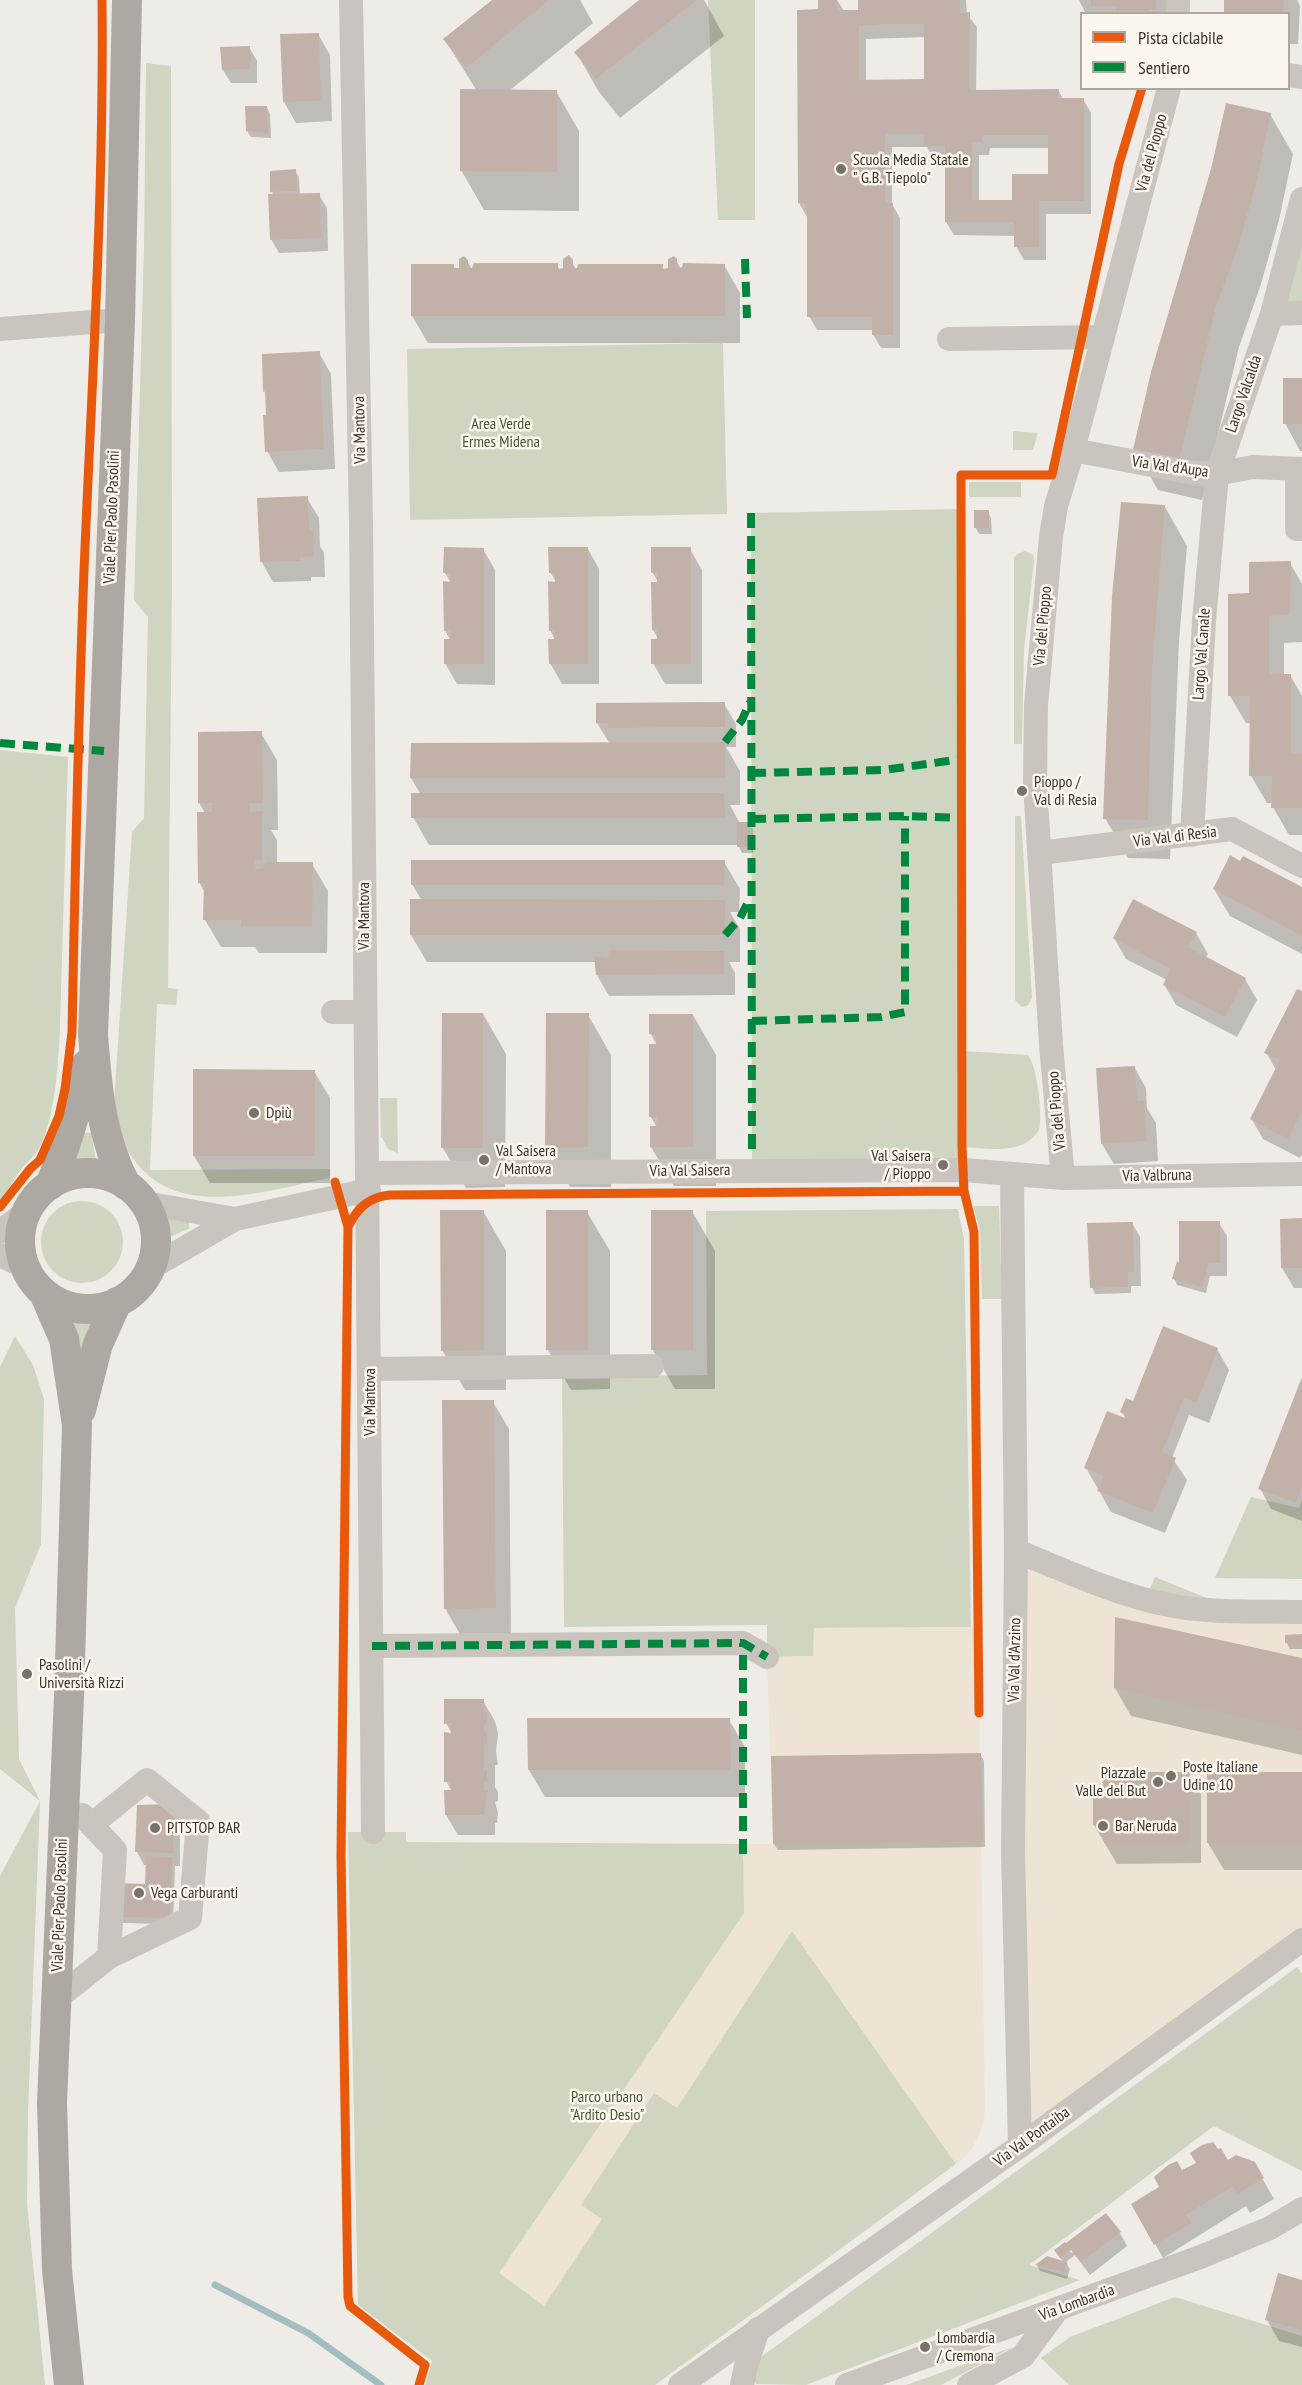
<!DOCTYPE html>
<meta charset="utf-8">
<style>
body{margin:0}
#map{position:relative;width:1302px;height:2385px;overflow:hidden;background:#efebe6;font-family:"PT Sans Narrow",sans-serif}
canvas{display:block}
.legend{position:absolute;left:1080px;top:12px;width:210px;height:78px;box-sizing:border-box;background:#fbf6ee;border:2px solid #aea7a0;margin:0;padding:8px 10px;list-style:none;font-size:18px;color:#3a312b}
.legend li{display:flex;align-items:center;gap:12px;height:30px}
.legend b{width:30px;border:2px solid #aea7a0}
</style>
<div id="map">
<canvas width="1302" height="2385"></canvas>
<ul class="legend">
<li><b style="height:8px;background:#e8590c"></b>Pista ciclabile</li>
<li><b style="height:8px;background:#00873e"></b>Sentiero</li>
</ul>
</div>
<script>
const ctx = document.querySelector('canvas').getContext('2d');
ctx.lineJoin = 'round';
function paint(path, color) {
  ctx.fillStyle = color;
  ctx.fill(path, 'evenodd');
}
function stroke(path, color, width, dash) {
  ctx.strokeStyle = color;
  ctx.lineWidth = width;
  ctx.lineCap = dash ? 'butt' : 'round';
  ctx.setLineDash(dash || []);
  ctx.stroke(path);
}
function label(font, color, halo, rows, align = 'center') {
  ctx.font = font + ' "PT Sans Narrow",sans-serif';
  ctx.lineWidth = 5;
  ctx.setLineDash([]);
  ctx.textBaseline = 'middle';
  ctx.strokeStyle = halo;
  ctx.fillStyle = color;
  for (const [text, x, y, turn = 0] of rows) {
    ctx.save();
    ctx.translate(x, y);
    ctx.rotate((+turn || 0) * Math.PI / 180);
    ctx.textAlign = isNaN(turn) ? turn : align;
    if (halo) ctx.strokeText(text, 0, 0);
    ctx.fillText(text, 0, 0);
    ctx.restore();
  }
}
const green = new Path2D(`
 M708,0H755V220H718Z
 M146,63L171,66L172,582L168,988L178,989L176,1005L157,1004L150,1170L330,1169V1178C271,1189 185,1220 139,1166C133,1158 125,1149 122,1139C118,1128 117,1115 114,1103L132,832L144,818L148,617L134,600L144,249Z
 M1302,241V302L1282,303Z
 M723,343L727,514L410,520L407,349Z
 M1013,431L1038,433L1033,450H1013Z
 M969,482H1021V497H969Z
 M961,509L962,1051L1028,1055C1037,1065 1043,1117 1039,1130C1023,1156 988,1148 962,1147L963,1170H752L751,513Z
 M1025,551L1033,555L1034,561L1024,650L1022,744H1014V558L1017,554Z
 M0,750L68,757L60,1025C59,1057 55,1127 36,1153C32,1158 27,1162 23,1167C14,1178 8,1191 0,1202Z
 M1015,816H1021L1032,998L1028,1005L1022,1007L1015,1000Z
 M380,1098H397L398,1153L388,1149L381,1136Z
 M78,1132L91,1133L96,1161L79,1159L68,1160Z
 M41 1242a41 41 0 1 1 82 0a41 41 0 1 1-82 0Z
 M973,1206H999L1002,1299H982L980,1231Z
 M958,1209L964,1239L971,1627L814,1628V1656L767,1657V1625L564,1627L562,1377L707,1375L706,1211Z
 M160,1217L189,1222V1229L162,1240Z
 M66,1318L80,1321L94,1320L82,1360Z
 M15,1336L33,1365L44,1399L41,1544L15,1608L19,1759L40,1801L28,2112L27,2203L45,2385H0V1876L40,1801L0,1769V1367Z
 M1251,1497L1299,1508L1302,1500V1579L1215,1578Z
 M1155,1577L1209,1599L1149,1591Z
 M348,1832H406V1842L743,1844V1860L956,2164L655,2385H425L432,2361L358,2305Z
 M1297,1967L1302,1973V2171L1214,2126L1029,2265L1080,2280L806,2385L756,2384C751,2373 757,2361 765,2354Z
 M1175,2297L1302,2336V2385H1069L1041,2358L1070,2337Z
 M1013,2347L941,2385H906Z`);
const plaza = new Path2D(`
 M1016,1551L1121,1591L1302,1612V1940L1020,2146Z
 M978,1627L985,2111L982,2127L972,2149L956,2164L792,1931L677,2108L654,2093L581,2205L602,2219L544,2306L499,2273L744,1913L743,1844H773L767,1657L813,1656L814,1628Z`);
const shadow = new Path2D(`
 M494,0H580L593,23L509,91H556L579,131V211L484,210L461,170L477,91L445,40Z
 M642,0H704L724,36L620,118L599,92L576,52Z
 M820,0H837L844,11H859V0H966L967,14L977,27L976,92L1058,90L1063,99H1083L1091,113V214H1046V260H1024L1016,246V236L954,235L946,222V159L934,160L927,147H892V204L900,218V348H881L873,334V330H817L809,316L807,217L799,203ZM926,37V81H866V39ZM990,148H1050V175L1013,201H979V155H989Z
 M1079,0H1168L1167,14H1086Z
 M1226,0H1297L1300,6L1298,44H1288V14H1225Z
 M318,34L330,55L332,121L296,123L284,102Z
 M249,47L257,61V83H231L223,70Z
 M267,108L270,114L271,138L251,137L247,131Z
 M1270,114L1293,154L1279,220L1261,284L1239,347L1202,500L1158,490L1135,450Z
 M295,171L299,177L300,195H319L327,208L328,251L279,253L271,239L274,196L272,192V172Z
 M466,259L473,271L557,265L560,270H565L571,261L578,272L662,266L664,270L670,269L676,260L682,271L724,265L740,293V343H428L412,316L453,265L456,270H460Z
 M319,353L331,374L335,469L279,472L267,451L268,416L267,396L264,391Z
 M1302,379V451H1300L1285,423Z
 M307,498L319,518L320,546L324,553L325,577H311V581L273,582L261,561Z
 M1165,507L1187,546L1179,641L1170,859L1128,858L1105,818Z
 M975,512H988L991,518L992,534H979L976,528Z
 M483,549L495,570V685L457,684L445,663L451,641L445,631L451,583L445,573Z
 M588,549L599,569V684H562L550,663L556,641L550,630L557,583L550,572Z
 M690,549L702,570V684H665L653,663L659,640L653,630L659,583L652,572Z
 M1290,563L1302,584V642L1284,643V675H1290L1302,696V835H1289L1273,807V803H1267L1251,776V723H1246L1230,696L1251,595Z
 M724,704L736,724V747H726L740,771V805H730L739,822L749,824L753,830V853H742L738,845H429L413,817L421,795L411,778L412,744H610L597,723Z
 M261,733L277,760L278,830H271L277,840V864H312L328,891L327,953H259L255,947H221L205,920V893L199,882L205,813L199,803Z
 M724,862L740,889L739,912H730L740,929V962H729L735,973V995L609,996L597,975L596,962H427L411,935L422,901L412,884Z
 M1214,889H1302V954L1230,916Z
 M1196,933L1208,954L1205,958L1245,979L1257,1000L1237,1037L1176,1005L1164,984L1167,980L1126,959L1114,938Z
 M1302,993V1154L1300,1158L1263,1139L1251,1118L1276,1070L1266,1052Z
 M483,1014L506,1054L505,1187L466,1188L443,1148Z
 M588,1015L611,1055V1187H570L547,1147Z
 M693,1015L716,1055V1186H674L651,1147L657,1128L651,1117L657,1046L651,1034Z
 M1134,1067L1146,1088L1147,1108L1156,1123L1158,1161L1114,1164L1102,1144Z
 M314,1071L330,1098V1183H210L194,1156Z
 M483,1211L506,1251V1390H465L442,1350Z
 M692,1211L715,1251V1389H675L652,1349Z
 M587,1212L610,1251V1389L571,1390L548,1350Z
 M1302,1220V1288H1294L1282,1268Z
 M1132,1223L1140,1237L1141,1286H1131V1293L1095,1294L1092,1287Z
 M1219,1223L1227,1236V1276H1210L1206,1293L1177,1285L1174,1278L1181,1267Z
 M1217,1349L1229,1370L1209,1423L1189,1415L1172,1458L1187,1480L1165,1533L1111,1512L1086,1468L1127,1421L1122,1412Z
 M1302,1380V1521L1271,1509L1260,1488Z
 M493,1402L509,1429L511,1635L461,1636L445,1608Z
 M1302,1636V1649H1290L1287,1643Z
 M1302,1660V1755L1131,1716L1115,1688Z
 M483,1701L495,1721L498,1734L496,1751L498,1765H495V1787L498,1792V1801L495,1802L498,1813L497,1823H495V1835H458L446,1815L452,1792L446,1781L452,1734L446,1723Z
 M729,1720L745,1747V1797H545L529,1770Z
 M980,1754L984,1761L985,1847L778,1850L774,1844Z
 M1302,1773V1870H1224L1208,1843Z
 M1189,1774L1201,1794V1863L1117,1864L1094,1825L1104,1792Z
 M172,1806L180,1819V1866H175L173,1924L123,1923L119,1916L146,1886L147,1865H144L137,1852Z
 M1227,2162L1254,2164L1274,2199L1250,2213L1246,2206L1163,2258L1133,2204L1198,2163Z
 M1120,2233L1127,2246L1090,2275L1075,2255L1066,2262L1070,2269L1067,2279L1040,2271L1037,2266L1047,2258L1064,2262L1059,2257L1064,2244L1071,2253Z
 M1302,2282V2347L1279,2341L1267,2320Z`);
const stream = new Path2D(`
 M215,2285L308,2333L381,2385`);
const building = new Path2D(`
 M492,0H549L466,68L443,39Z
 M639,0H697L596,79L574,52Z
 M818,0H837V10H858V0H960V13L970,12L969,90L1059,89L1058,98H1084V201H1039V247H1014V222H945V146H924V134H885V203H893V335H872V317H807V204L798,203L797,10L818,9ZM884,24H924V79L859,80V26ZM983,135H1048V174H1012V200H972V142H982Z
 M1091,0H1156V9H1149V11H1116V6H1091Z
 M1224,0H1284L1283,14H1224Z
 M319,33L321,101L283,102L280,34Z
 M250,46V69L222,70L220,47Z
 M460,89L557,90V172L460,171Z
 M1226,103L1271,113L1257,180L1239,244L1216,307L1179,461L1133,450L1151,372L1211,169Z
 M245,106H267L268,133L246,131Z
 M296,169L297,191L270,192V171Z
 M320,193L321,238L270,240L268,194Z
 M569,255L573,260V269L577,268L578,264H663V269L668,268V259L674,256L677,259V269L682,267L683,263L725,264V316H411V264H454V268H459V259L464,256L468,260V268H472L474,263H558V269L563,268V259Z
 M320,351L324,449L265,452L263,415H266L265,391L263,392L262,354Z
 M1283,378H1302V424H1283Z
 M308,496L309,531H313L314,556L300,557V561L260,562L257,498Z
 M1121,502L1165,505L1152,670L1148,820L1103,819L1112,596Z
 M974,510H989V528H974Z
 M444,547L484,548V664H444V639H450L451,630L444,631L443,581L450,582L451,573H443Z
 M548,547H588V664H549L548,639H554L555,630L549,631L548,581L555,582V573H549Z
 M651,547H691V664H651V639H657V630H652L651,582H657V572L651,573Z
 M1291,561L1290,615L1269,616V674H1291V753L1302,754V808H1271L1272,776H1249L1250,696H1228V594L1249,593V562Z
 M725,702V727L608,728V723H596V703Z
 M262,731L263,803H249V812L262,811V860H255L256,869L264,868L265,862H313L312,926H241V920H203L204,883H198L197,812H212V803H198V732Z
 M725,742V778H410L411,743Z
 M411,793H724L725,818H411Z
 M737,822H750V847H737Z
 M1230,855L1240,861L1243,856L1302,887V936L1213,889Z
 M411,860H725L724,885H411Z
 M410,899L725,900V935H410Z
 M1133,899L1197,932L1188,947L1246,978L1225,1017L1163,985L1170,969L1113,938Z
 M609,950L724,951V974L596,975L594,956L608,958Z
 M1297,989L1302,991V1112L1288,1139L1250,1119L1280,1060L1264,1053Z
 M442,1013H483V1148H441Z
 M546,1013H589L588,1147L545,1148Z
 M649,1014H693V1147H650V1126H656L657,1117H649V1044H656V1035L649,1034Z
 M1135,1066L1137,1101L1144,1100L1147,1141L1101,1144L1096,1068Z
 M193,1069L315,1070V1156H193Z
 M440,1210H484V1350L441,1351Z
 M546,1210H588V1350H546Z
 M651,1210H693V1350H651Z
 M1302,1218V1268H1281L1280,1219Z
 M1179,1221H1220V1263H1209L1202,1287L1172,1279L1177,1261L1179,1263Z
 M1133,1222L1134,1272H1128V1287L1090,1288L1087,1223Z
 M1163,1326L1218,1348L1197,1403L1184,1398L1162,1452L1176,1458L1153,1513L1097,1491L1104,1476L1084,1468L1107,1411L1125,1418L1126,1415L1120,1412L1126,1398L1133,1401Z
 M1302,1377V1487L1296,1503L1258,1489Z
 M442,1400H494L496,1608L444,1609Z
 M1115,1617L1302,1658V1731L1114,1688Z
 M1302,1634V1643H1285V1635Z
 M444,1699H484V1711L487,1712V1724L484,1723V1733L487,1732V1744L484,1745V1770H487V1781L484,1782V1791H487L484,1815H445L444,1790H451V1782H444V1732L451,1733V1723L444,1724Z
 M527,1718H730L731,1770H528Z
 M981,1753L983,1841L773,1844L771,1756Z
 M1103,1772H1190V1843H1104L1103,1826L1093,1825V1790L1103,1791Z
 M1207,1772H1302V1843H1207Z
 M173,1804V1853L135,1852L137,1805Z
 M146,1856L172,1857L170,1918L118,1917L119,1883L145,1884Z
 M1213,2142L1218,2149L1221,2148L1228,2160L1236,2155L1255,2162L1264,2178L1237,2194L1233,2186L1186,2215L1192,2223L1154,2245L1131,2204L1159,2187L1154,2177L1168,2165L1177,2161L1182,2170L1196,2163L1190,2153L1202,2145Z
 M1106,2213L1121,2232L1081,2262L1071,2250L1060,2258L1054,2250L1065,2242L1066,2243Z
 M1047,2256L1067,2262L1064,2273L1035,2265Z
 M1278,2273L1302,2280V2330L1265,2320Z`);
const minor = new Path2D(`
 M351,0L361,521L373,1832
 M1178,14V0
 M1288,75L1302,77
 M1272,314L1302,313
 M0,329L120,320
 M949,339L1103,337
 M1073,450L1194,473L1217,474L1253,467L1302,469
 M1297,469V529H1302
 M1192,835L1204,621L1217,474L1272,314L1302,199
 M1040,853L1232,829L1302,866
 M333,1012H365
 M368,1173L963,1170L1063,1178L1302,1174
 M1012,1174L1016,1551L1013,1852L1020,2146
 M1063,1178L1051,1045L1035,784L1036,705L1051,537L1056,506L1073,450L1169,88
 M145,1203L235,1219
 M0,1232L26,1212
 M0,1255L25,1267
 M152,1267L235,1219L369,1190
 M370,1369L652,1366
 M1016,1551C1062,1569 1110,1592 1159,1603C1206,1614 1254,1611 1302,1612
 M372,1646L743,1643L767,1657
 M91,1825L147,1780L198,1821L190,1918L109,1957
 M56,1999L109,1957L115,1850L82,1815
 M680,2385L1020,2146L1302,1940
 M742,2385L746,2366L758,2329
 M847,2385L1203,2256L1270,2228L1302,2209
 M969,2385L1023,2356L1057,2310`);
const major = new Path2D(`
 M20 1241a68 68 0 1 1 136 0a68 68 0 1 1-136 0Z
 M50,1185C67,1145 78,1107 87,1064
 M126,1185C101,1138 97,1087 93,1035L120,320L127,0
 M44,1293L64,1339L77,1425L69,1696L52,2103L57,2270L69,2385
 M81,1410L98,1344L117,1302`);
const quiet = new Path2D(`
 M745,259L747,318
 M751,513L752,1157
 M725,742L742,720L750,702
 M0,743L104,751
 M751,773L884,770L962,759
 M751,819L905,816L962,818
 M725,935L740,918L750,898
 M752,1021L881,1017L905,1012V816
 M372,1646L743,1643L767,1657
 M743,1854V1643`);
const cycleway = new Path2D(`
 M335,1182L348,1227L341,1855L348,2297L350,2306L425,2365L419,2385
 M0,1207L30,1169L40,1160L59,1116L65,1089L72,1032C75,879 78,724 84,571C92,380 104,190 102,0
 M348,1227C357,1208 369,1197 390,1195L964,1191
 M979,1713L974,1232L964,1191L962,1147L961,475H1052L1119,164L1142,88`);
const markers = [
 [841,169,6,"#79726c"],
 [1022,791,6,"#79726c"],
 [254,1113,6,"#79726c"],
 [484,1160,6,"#79726c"],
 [943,1165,6,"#79726c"],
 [27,1674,6,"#79726c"],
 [1171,1776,6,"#79726c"],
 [1158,1782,6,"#79726c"],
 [1103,1826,6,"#79726c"],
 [155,1828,6,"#79726c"],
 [139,1893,6,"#79726c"],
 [925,2347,6,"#79726c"]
];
const streetNames = [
 ["Via del Pioppo",1152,153,-75],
 ["Largo Valcalda",1244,394,-71],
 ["Via Mantova",360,430,-91],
 ["Via Val d'Aupa",1170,467,8],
 ["Viale Pier Paolo Pasolini",112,517,-88],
 ["Via del Pioppo",1043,626,-85],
 ["Largo Val Canale",1202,654,-86],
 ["Via Val di Resia",1175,837,-7],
 ["Via Mantova",364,916,-90],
 ["Via del Pioppo",1057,1111,-95],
 ["Via Val Saisera",690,1171,-1],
 ["Via Valbruna",1157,1176,-1],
 ["Via Mantova",370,1402,-90],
 ["Via Val d'Arzino",1015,1660,-89],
 ["Viale Pier Paolo Pasolini",60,1905,-88],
 ["Via Val Pontaiba",1032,2137,-36],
 ["Via Lombardia",1077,2303,-20]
];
const poiNames = [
 ["Scuola Media Statale",853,160],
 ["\" G.B. Tiepolo\"",853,178],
 ["Pioppo /",1034,782],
 ["Val di Resia",1034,800],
 ["Dpiù",266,1113],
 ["Val Saisera",496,1151],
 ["/ Mantova",496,1169],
 ["Val Saisera",931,1156,"right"],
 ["/ Pioppo",931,1174,"right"],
 ["Pasolini /",39,1665],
 ["Università Rizzi",39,1683],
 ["Poste Italiane",1183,1767],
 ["Udine 10",1183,1785],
 ["Piazzale",1146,1773,"right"],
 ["Valle del But",1146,1791,"right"],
 ["Bar Neruda",1115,1826],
 ["PITSTOP BAR",167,1828],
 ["Vega Carburanti",151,1893],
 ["Lombardia",937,2338],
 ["/ Cremona",937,2356]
];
const parkNames = [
 ["Area Verde",501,424],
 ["Ermes Midena",501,442],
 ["Parco urbano",607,2097],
 ["\"Ardito Desio\"",607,2115]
];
paint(green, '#cfd5c0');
paint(plaza, '#ede4d6');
paint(shadow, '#0003');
stroke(stream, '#a2bec0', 7);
paint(building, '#c2b1a8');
stroke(minor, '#c9c4be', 24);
stroke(major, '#aea8a3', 30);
stroke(quiet, '#00873e', 8, [15, 8]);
stroke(cycleway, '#e8590c', 9);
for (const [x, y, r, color] of markers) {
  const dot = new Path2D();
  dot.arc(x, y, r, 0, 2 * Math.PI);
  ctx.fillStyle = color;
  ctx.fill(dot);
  stroke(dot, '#fbf6ee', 2);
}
label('16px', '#3a312b', '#fbf6ee', streetNames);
label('16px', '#3a312b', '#fbf6ee', poiNames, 'left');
label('16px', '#47592f', '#fbf6ee', parkNames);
</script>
